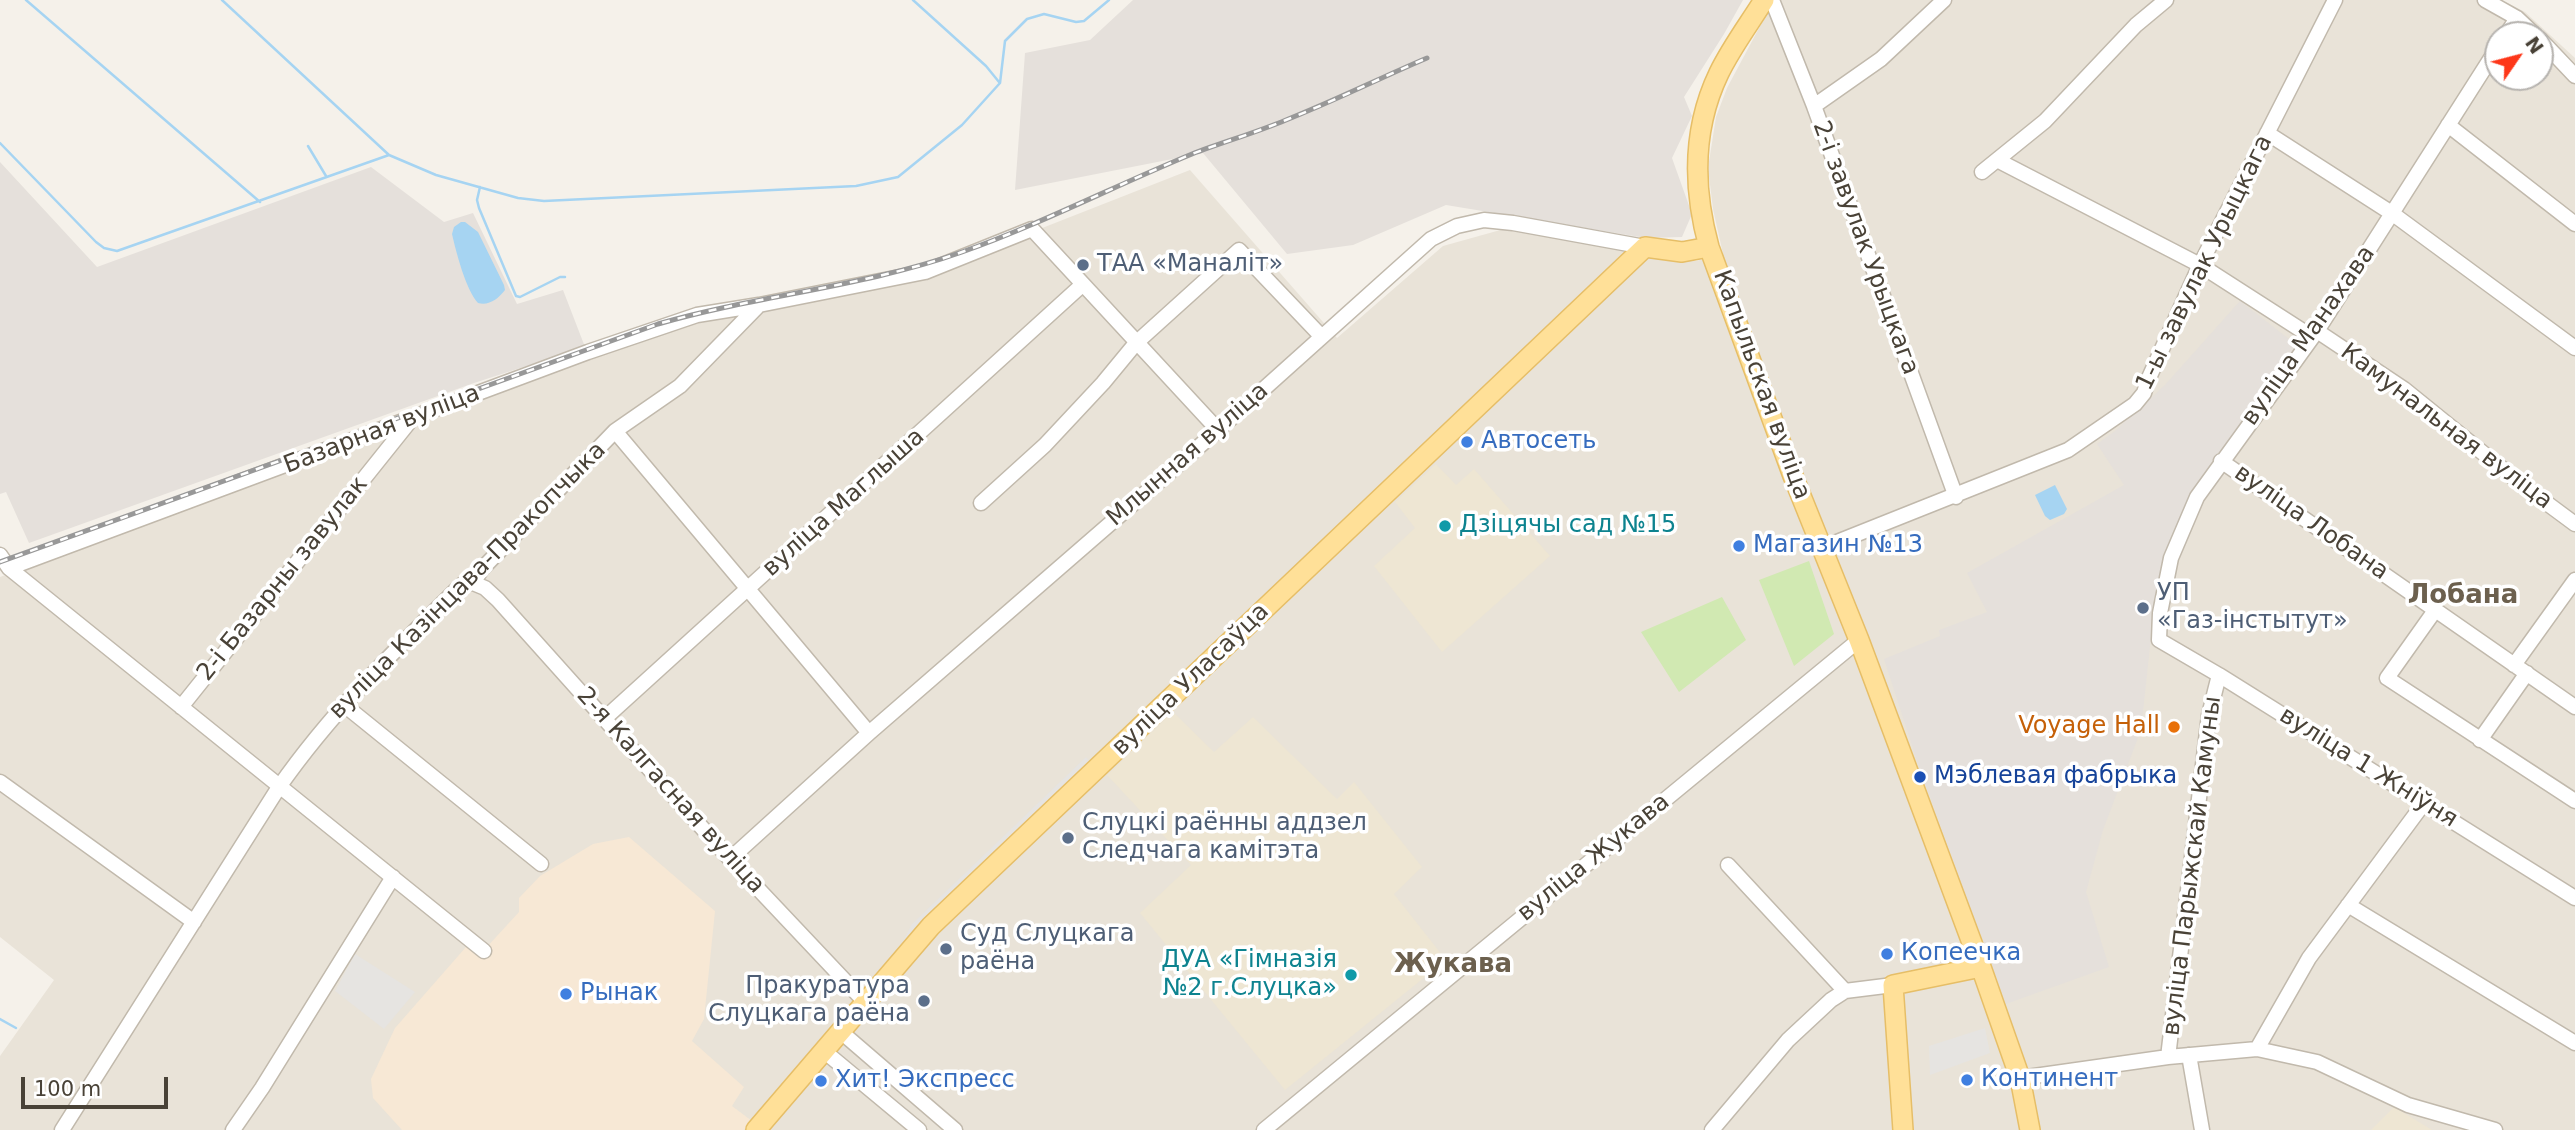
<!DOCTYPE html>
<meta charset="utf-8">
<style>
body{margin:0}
#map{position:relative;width:2575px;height:1130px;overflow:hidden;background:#f5f1ea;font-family:"DejaVu Sans",sans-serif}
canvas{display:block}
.north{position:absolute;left:2484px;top:21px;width:70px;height:70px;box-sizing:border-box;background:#fff;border:2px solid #b6b3af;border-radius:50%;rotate:55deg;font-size:19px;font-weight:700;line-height:28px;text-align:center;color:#494237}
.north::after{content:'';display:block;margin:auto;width:24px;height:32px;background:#fd3719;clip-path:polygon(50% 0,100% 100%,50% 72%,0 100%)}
.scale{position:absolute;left:21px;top:1077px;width:147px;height:32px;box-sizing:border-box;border:4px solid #494237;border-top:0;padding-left:9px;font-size:21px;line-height:24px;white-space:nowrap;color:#494237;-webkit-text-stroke:5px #fff;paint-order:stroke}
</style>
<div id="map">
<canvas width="2575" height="1130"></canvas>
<div class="north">N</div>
<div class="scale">100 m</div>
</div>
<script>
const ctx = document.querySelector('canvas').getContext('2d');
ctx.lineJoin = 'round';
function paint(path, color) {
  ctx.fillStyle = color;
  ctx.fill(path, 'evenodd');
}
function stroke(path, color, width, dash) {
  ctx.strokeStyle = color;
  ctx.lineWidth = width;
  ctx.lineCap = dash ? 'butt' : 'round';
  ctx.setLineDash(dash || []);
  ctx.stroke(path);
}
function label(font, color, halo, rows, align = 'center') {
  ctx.font = font + ' "DejaVu Sans",sans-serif';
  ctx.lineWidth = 7;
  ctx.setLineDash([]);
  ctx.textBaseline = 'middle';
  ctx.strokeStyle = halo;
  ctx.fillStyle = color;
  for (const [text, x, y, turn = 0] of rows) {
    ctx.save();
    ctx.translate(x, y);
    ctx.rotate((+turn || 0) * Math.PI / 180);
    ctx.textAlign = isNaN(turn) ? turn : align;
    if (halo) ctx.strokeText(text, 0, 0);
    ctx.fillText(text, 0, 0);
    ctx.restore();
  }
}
const residential = new Path2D(`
 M1774,0H2502L2525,12L2575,58V1130H0V1056L54,980L0,937V577L706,316L925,274L1190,170L1337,338L1443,246L1504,229L1696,261L1723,254L1713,209L1708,168L1716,117L1727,88ZM2498,35H2540V77H2498Z`);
const commercial = new Path2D(`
 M629,837L715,911L704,1019L692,1041L744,1087L732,1106L752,1121L744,1130H402L373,1098L371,1079L395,1028L473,939L485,949L519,912V898L540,876L593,844Z`);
const industrial = new Path2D(`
 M1133,0H1743L1724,34L1684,97L1692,116L1672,158L1692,214L1682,237L1646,238L1446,205L1353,245L1287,254L1203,153L1015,190L1025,53L1090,40Z
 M0,162L97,267L371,167L444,222L473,213L517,304L563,290L585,347L474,383L29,543L6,492L0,494Z
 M2240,301L2298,346L2195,489L2174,532L2161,570L2156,591L2141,730L2103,830L2086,892L2109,967L2006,1004L1919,767L1884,659L1940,636L1939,630L1987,612L1967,573L2124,485L2097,444L2115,431L2165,385Z`);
const education = new Path2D(`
 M1436,464L1456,485L1474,469L1550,556L1442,652L1374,566L1415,528L1395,502Z
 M1173,712L1214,752L1253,717L1337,799L1354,782L1422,867L1394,894L1446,960L1285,1090L1140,913L1191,865L1107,775Z
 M2394,1107L2432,1130H2371Z`);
const green = new Path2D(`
 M1809,561L1834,634L1794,666L1759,580Z
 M1722,597L1746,640L1679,692L1641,632Z`);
const parking = new Path2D(`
 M1086,757L1092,764L893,960L912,924Z
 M355,954L415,992L384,1029L335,991Z
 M1985,1028L1990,1053L1930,1075L1929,1046Z`);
const water = new Path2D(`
 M461,222H465L478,232L504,285L505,290C498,299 489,306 478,303C466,290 456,252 452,234L454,227Z
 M2055,485L2067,509L2064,514L2050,520L2045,516L2035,495Z`);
const stream = new Path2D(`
 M26,0L260,202
 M222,0L389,155L436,175L518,198L544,201L856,186L898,177L962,125L1000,83L1005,41L1027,19L1044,14L1076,22L1084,21L1109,0
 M913,0L986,66L999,82
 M0,143L96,242L104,248L117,251L389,155
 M308,146L326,176
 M480,187L477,200L479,208L516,296L520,297L560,277H565
 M0,1019L16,1028`);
const minor = new Path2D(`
 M1772,0L1814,106L1956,497
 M2485,0L2517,18L2535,35
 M2506,35L2517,18
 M2540,39L2575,76
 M2498,47L2317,331L2197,497L2171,558L2160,613L2159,640L2219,675L2575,898
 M1814,106L1881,59L1944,0
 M2448,125L2575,224
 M2267,133L2393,214L2575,348
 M1997,160L2200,265L2312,337
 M1982,172L2045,121L2136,25L2166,0
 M2317,331L2404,389L2525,487L2575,524
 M615,431L869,733
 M2221,461L2575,707
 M981,503L1045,445L1103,383L1136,343L1239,250L1321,336
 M1822,548L2068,450L2135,404L2144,393L2148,380L2200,265L2335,0
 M0,555L9,568L484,951
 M9,568L588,352L697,315L759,305
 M473,583L485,588L498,600L730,859L865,1002
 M2436,609L2387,678L2575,801
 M2514,665L2575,580
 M343,704L541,864
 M181,707L410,421
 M604,719L1082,285
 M2480,740L2527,673
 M0,782L194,922
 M730,859L869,733L1218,430L1431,239L1457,226L1484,220L1513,223L1645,247
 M1728,865L1845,991
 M2348,905L2575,1043
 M840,1031L955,1130
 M2257,1049L2309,958L2424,803
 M824,1051L919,1130
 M2189,1055L2202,1130
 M2168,1057L2209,715L2219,675
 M2020,1078L2168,1057L2257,1049L2317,1062L2408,1105L2495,1130
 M62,1130L279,787C330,714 392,653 455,591L463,584L473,583L482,569L615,431L680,386L759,305L925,272L1032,229L1218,430
 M233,1130L262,1088L393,877
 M1264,1130L1859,640
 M1712,1130L1788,1040L1831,1000L1845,991L1893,985`);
const major = new Path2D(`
 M1764,0C1749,24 1731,48 1719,73C1692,129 1693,189 1709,247L1793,476L1859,640L1981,967L2020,1078L2030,1130
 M756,1130L931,926L1645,247L1682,252L1709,247
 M1903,1130L1893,985L1981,967`);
const rail = new Path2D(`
 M0,562L658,324C758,295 864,287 962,252C1041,224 1114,186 1192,154C1223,142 1255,133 1286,120C1334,101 1380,78 1427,58`);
const markers = [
 [1083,265,7,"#5c6f8a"],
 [1467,442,7,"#3f7fe0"],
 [1445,526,7,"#0f9aa8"],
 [1739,546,7,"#3f7fe0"],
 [2143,608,7,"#5c6f8a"],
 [2174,727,7,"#e8710a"],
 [1920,777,7,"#1a4fb4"],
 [1068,838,7,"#5c6f8a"],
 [946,949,7,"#5c6f8a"],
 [1887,954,7,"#3f7fe0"],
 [1351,975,7,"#0f9aa8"],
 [566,994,7,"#3f7fe0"],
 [924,1001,7,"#5c6f8a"],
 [1967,1080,7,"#3f7fe0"],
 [821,1081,7,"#3f7fe0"]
];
const streetNames = [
 ["2-і завулак Урыцкага",1865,248,70],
 ["1-ы завулак Урыцкага",2205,263,-64],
 ["вуліца Манахава",2309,336,-55],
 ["Капыльская вуліца",1761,385,70],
 ["Камунальная вуліца",2446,427,37],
 ["Базарная вуліца",382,430,-21],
 ["Млынная вуліца",1188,455,-41],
 ["вуліца Маглыша",844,503,-42],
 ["вуліца Лобана",2311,523,35],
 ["2-і Базарны завулак",283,579,-51],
 ["вуліца Казінцава-Пракопчыка",468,581,-45],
 ["вуліца Уласаўца",1191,680,-44],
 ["вуліца 1 Жніўня",2368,768,32],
 ["2-я Калгасная вуліца",670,791,48],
 ["вуліца Жукава",1594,858,-39],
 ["вуліца Парыжскай Камуны",2193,866,-83]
];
const serviceNames = [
 ["ТАА «Маналіт»",1097,265],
 ["УП",2157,594],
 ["«Газ-інстытут»",2157,622],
 ["Слуцкі раённы аддзел",1082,824],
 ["Следчага камітэта",1082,852],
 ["Суд Слуцкага",960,935],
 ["раёна",960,963],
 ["Пракуратура",910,987,"right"],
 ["Слуцкага раёна",910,1015,"right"]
];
const shopNames = [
 ["Автосеть",1481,442],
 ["Магазин №13",1753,546],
 ["Копеечка",1901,954],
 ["Рынак",580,994],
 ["Континент",1981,1080],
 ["Хит! Экспресс",835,1081]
];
const cultureNames = [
 ["Дзіцячы сад №15",1459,526],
 ["ДУА «Гімназія",1337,961,"right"],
 ["№2 г.Слуцка»",1337,989,"right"]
];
const foodNames = [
 ["Voyage Hall",2160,727]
];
const transitNames = [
 ["Мэблевая фабрыка",1934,777]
];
const neighbourhoodNames = [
 ["Лобана",2463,596],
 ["Жукава",1453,965]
];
paint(residential, '#e9e3d8');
paint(commercial, '#f7e8d5');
paint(industrial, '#e5e0db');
paint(education, '#eee6d3');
paint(green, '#d1e9b2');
paint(parking, '#e6e4e1');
paint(water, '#a6d4f2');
stroke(stream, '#a6d4f2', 2.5);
stroke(minor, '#c1b9ac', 17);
stroke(major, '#e6be67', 22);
stroke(minor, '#fff', 14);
stroke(major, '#ffe098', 19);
stroke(rail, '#989898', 5);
stroke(rail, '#fff', 2.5, [8]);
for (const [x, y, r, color] of markers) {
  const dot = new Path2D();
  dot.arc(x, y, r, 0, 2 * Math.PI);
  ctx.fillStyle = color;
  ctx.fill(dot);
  stroke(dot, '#fff', 2.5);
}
label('24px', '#494237', '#fff', streetNames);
label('24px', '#4e5e75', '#fff', serviceNames, 'left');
label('24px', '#366cbe', '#fff', shopNames, 'left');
label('24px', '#0d838f', '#fff', cultureNames, 'left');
label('24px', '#c56008', '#fff', foodNames, 'right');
label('24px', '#164399', '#fff', transitNames, 'left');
label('bold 26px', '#6c604e', '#fff', neighbourhoodNames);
</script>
